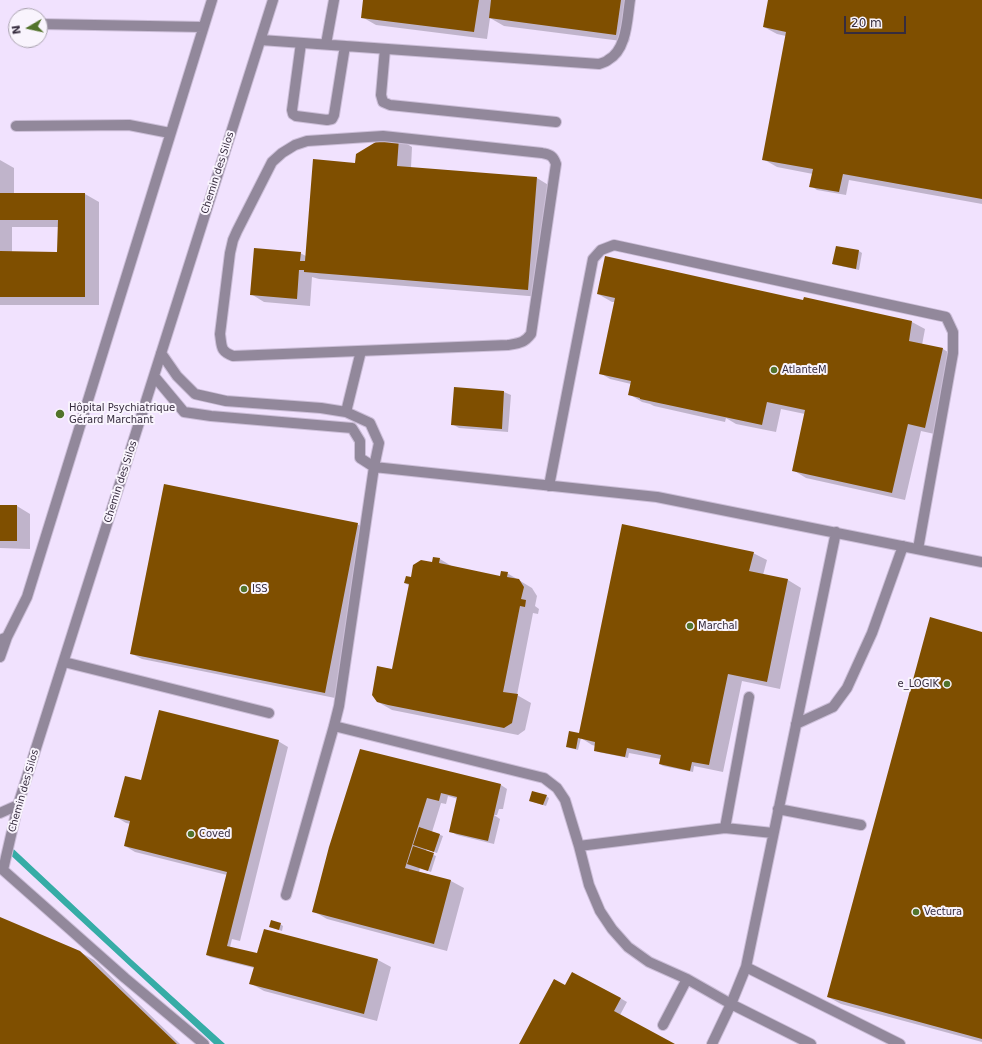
<!DOCTYPE html>
<meta charset="utf-8">
<style>
body{margin:0}
#map{position:relative;width:982px;height:1044px;overflow:hidden;background:#f1e2fe;font-family:"DejaVu Sans",sans-serif}
canvas{display:block}
.north{position:absolute;left:8px;top:8px;width:40px;height:40px;box-sizing:border-box;background:#f9f4fd;border:1px solid #aba4b1;border-radius:50%;rotate:261deg;font-size:11px;font-weight:700;line-height:16px;text-align:center;color:#362c3e}
.north::after{content:'';display:block;margin:auto;width:14px;height:18px;background:#52732a;clip-path:polygon(50% 0,100% 100%,50% 72%,0 100%)}
.scale{position:absolute;left:844px;top:16px;width:62px;height:18px;box-sizing:border-box;border:2px solid #362c3e;border-top:0;padding-left:5px;font-size:12px;line-height:14px;white-space:nowrap;color:#362c3e;-webkit-text-stroke:3px #f9f4fd;paint-order:stroke}
</style>
<div id="map">
<canvas width="982" height="1044"></canvas>
<div class="north">N</div>
<div class="scale">20 m</div>
</div>
<script>
const ctx = document.querySelector('canvas').getContext('2d');
ctx.lineJoin = 'round';
function paint(path, color) {
  ctx.fillStyle = color;
  ctx.fill(path, 'evenodd');
}
function stroke(path, color, width, dash) {
  ctx.strokeStyle = color;
  ctx.lineWidth = width;
  ctx.lineCap = dash ? 'butt' : 'round';
  ctx.setLineDash(dash || []);
  ctx.stroke(path);
}
function label(font, color, halo, rows, align = 'center') {
  ctx.font = font + ' "DejaVu Sans",sans-serif';
  ctx.lineWidth = 4;
  ctx.setLineDash([]);
  ctx.textBaseline = 'middle';
  ctx.strokeStyle = halo;
  ctx.fillStyle = color;
  for (const [text, x, y, turn = 0] of rows) {
    ctx.save();
    ctx.translate(x, y);
    ctx.rotate((+turn || 0) * Math.PI / 180);
    ctx.textAlign = isNaN(turn) ? turn : align;
    if (halo) ctx.strokeText(text, 0, 0);
    ctx.fillText(text, 0, 0);
    ctx.restore();
  }
}
const water = new Path2D(`
 M5,841L132,960L225,1044H214L65,906L3,848Z`);
const shadow = new Path2D(`
 M364,0H635L629,42L504,26L490,18L487,39L376,25L362,17Z
 M769,0H982V204L849,180L846,195L817,190L811,186L813,174L777,167L763,159L786,36L777,34L764,27Z
 M399,139L412,147L411,168L537,178L550,186L541,297L319,279L312,277L310,306L264,302L251,294L300,253L306,256L356,164Z
 M0,160L14,168V194H85L99,202V305H0ZM12,227H59L58,253L12,252Z
 M836,248L859,251L862,253L859,270L836,265L833,264Z
 M598,294L804,301V298L912,322L925,329L922,345L943,349L956,357L946,368L938,406L944,410L939,435L921,431L905,500L806,478L793,470L805,414L781,409L776,432L736,424L726,418L725,422L654,406L650,404L642,402L629,394L631,384L610,379L600,373L615,302H612Z
 M455,388L504,392L511,395L508,432L459,428L452,424Z
 M0,506H17L30,514V549L0,548Z
 M357,524L367,530L335,698L142,659L132,654Z
 M753,553L767,560L763,575L788,580L801,588L780,689L742,681L723,772L694,766L693,772L663,766L660,764L661,759L629,753L628,758L598,752L595,750L596,746L592,745L581,738L578,750L570,748L567,746Z
 M440,559L453,567L501,577L507,573L532,588L537,596L535,606L539,609L538,614L533,613L517,695L531,703L525,730L518,735L392,710L378,702L393,670L410,586L405,583Z
 M982,633V1042L841,1004L828,997Z
 M278,741L288,747L240,941L232,939L230,947L258,955L378,960L391,967L377,1021L264,991L250,983L254,968L210,957L207,955L227,875L135,852L125,846L131,824L126,823L116,817L142,781Z
 M361,750L501,785L507,789L503,809H499L497,815H494L500,819L494,844L457,835L450,831L458,799L448,796L446,804L441,803L432,832L443,836L437,853L426,849V852L436,856L431,872L420,868L419,872L451,881L464,888L447,951L327,919L313,911Z
 M546,796L549,798L546,806L530,801Z
 M0,918L80,952L94,960L180,1044H0Z
 M280,924L283,926L282,931L270,927Z
 M571,989L620,998L627,1002L620,1015L674,1044H520Z`);
const building = new Path2D(`
 M363,0H479L474,32L361,18Z
 M491,0H621L616,35L489,18Z
 M768,0H982V199L843,174L839,192L809,187L813,169L762,160L786,32L763,27Z
 M384,137L399,138L397,166L537,177L528,290L304,272V270H299L297,299L250,295L254,248L301,252L300,261H305L313,159L355,163L356,154Z
 M0,193H85V297H0V251L57,252L58,220H0Z
 M836,246L859,250L856,269L832,264Z
 M605,256L803,300L804,297L912,321L909,341L943,348L925,428L908,424L892,493L792,471L805,410L767,402L762,425L640,399V398L628,395L631,381L599,374L615,298L597,294Z
 M454,387L504,391L502,429L451,425Z
 M164,484L358,523L325,693L130,654Z
 M0,505H17V541H0Z
 M622,524L754,552L749,571L788,579L767,682L728,674L709,765L692,762L690,771L659,764L661,755L627,748L625,757L594,751L595,742L578,738L576,749L566,747L569,731L579,733Z
 M433,557L440,558L439,563L500,576L501,571L508,572L507,577L519,579L524,587L521,599L526,600L525,607L520,606L503,692L518,694L512,723L504,728L388,705L377,702L372,695L377,666L392,669L409,584L404,583L406,576L411,577L413,565L421,560L432,562Z
 M930,617L982,632V1039L827,997Z
 M159,710L279,740L227,946L257,953L264,929L378,959L364,1014L249,984L254,967L206,955L227,872L124,846L130,821L114,817L125,776L141,780Z
 M360,749L501,784L488,841L449,832L457,797L441,793L439,801L427,798L405,868L451,880L434,944L312,912L329,847Z
 M532,791L547,795L543,805L529,801Z
 M419,827L440,834L434,852L413,845Z
 M413,846L434,853L428,871L407,864Z
 M0,917L80,951L177,1044H0Z
 M271,920L281,923L279,930L269,927Z
 M572,972L621,998L614,1011L675,1044H519L554,979L565,985Z`);
const minor = new Path2D(`
 M40,24L203,27
 M261,40L599,64C602,63 606,62 608,60C627,50 627,19 630,0
 M301,43L292,110L293,114L296,116L327,120L332,119L334,115L345,46
 M326,44L334,0
 M385,49L381,95L383,102L390,105L556,122
 M16,126L129,125L170,133
 M383,136L542,153C550,155 553,155 556,164L531,334C524,343 520,343 508,345L233,356C220,351 222,347 220,334L230,253L233,240L237,231L272,162L282,153L295,145L307,141Z
 M161,353L177,376L195,394L226,401L321,408L346,412L370,423L379,443L374,467L339,706L334,726L286,895
 M154,376L184,412L211,416L352,428L360,441V458L374,467L657,497L982,562
 M346,412L361,351
 M549,486L593,259L601,250L614,245L946,317L953,332V353L918,549
 M0,640L7,637L27,597L212,0
 M0,657L7,637
 M64,662L269,713
 M796,724L833,707L847,688L872,633L903,546
 M334,726L544,778L557,788L565,800L579,846L725,828L773,833
 M778,809L861,825
 M0,813L18,805
 M725,828L749,697
 M579,846L589,885L600,911L612,929L628,947L649,962L687,979L731,1004L811,1044
 M746,967L900,1044
 M663,1025L687,979
 M204,1044L125,978L3,870L18,805L273,0
 M712,1044L731,1004L746,967L836,532`);
const markers = [
 [774,370,4,"#52732a"],
 [60,414,5,"#52732a"],
 [244,589,4,"#52732a"],
 [690,626,4,"#52732a"],
 [947,684,4,"#52732a"],
 [191,834,4,"#52732a"],
 [916,912,4,"#52732a"]
];
const streetNames = [
 ["Chemin des Silos",218,173,-72],
 ["Chemin des Silos",121,482,-72],
 ["Chemin des Silos",24,791,-74]
];
const poiNames = [
 ["AtlanteM",782,370],
 ["Hôpital Psychiatrique",69,408],
 ["Gérard Marchant",69,420],
 ["ISS",252,589],
 ["Marchal",698,626],
 ["e_LOGIK",939,684,"right"],
 ["Coved",199,834],
 ["Vectura",924,912]
];
paint(water, '#36aca6');
paint(shadow, '#0003');
paint(building, '#7f4f00');
stroke(minor, '#ccbed8', 12);
stroke(minor, '#92889b', 10);
for (const [x, y, r, color] of markers) {
  const dot = new Path2D();
  dot.arc(x, y, r, 0, 2 * Math.PI);
  ctx.fillStyle = color;
  ctx.fill(dot);
  stroke(dot, '#f9f4fd', 1.5);
}
label('10px', '#362c3e', '#f9f4fd', streetNames);
label('10px', '#362c3e', '#f9f4fd', poiNames, 'left');
</script>
